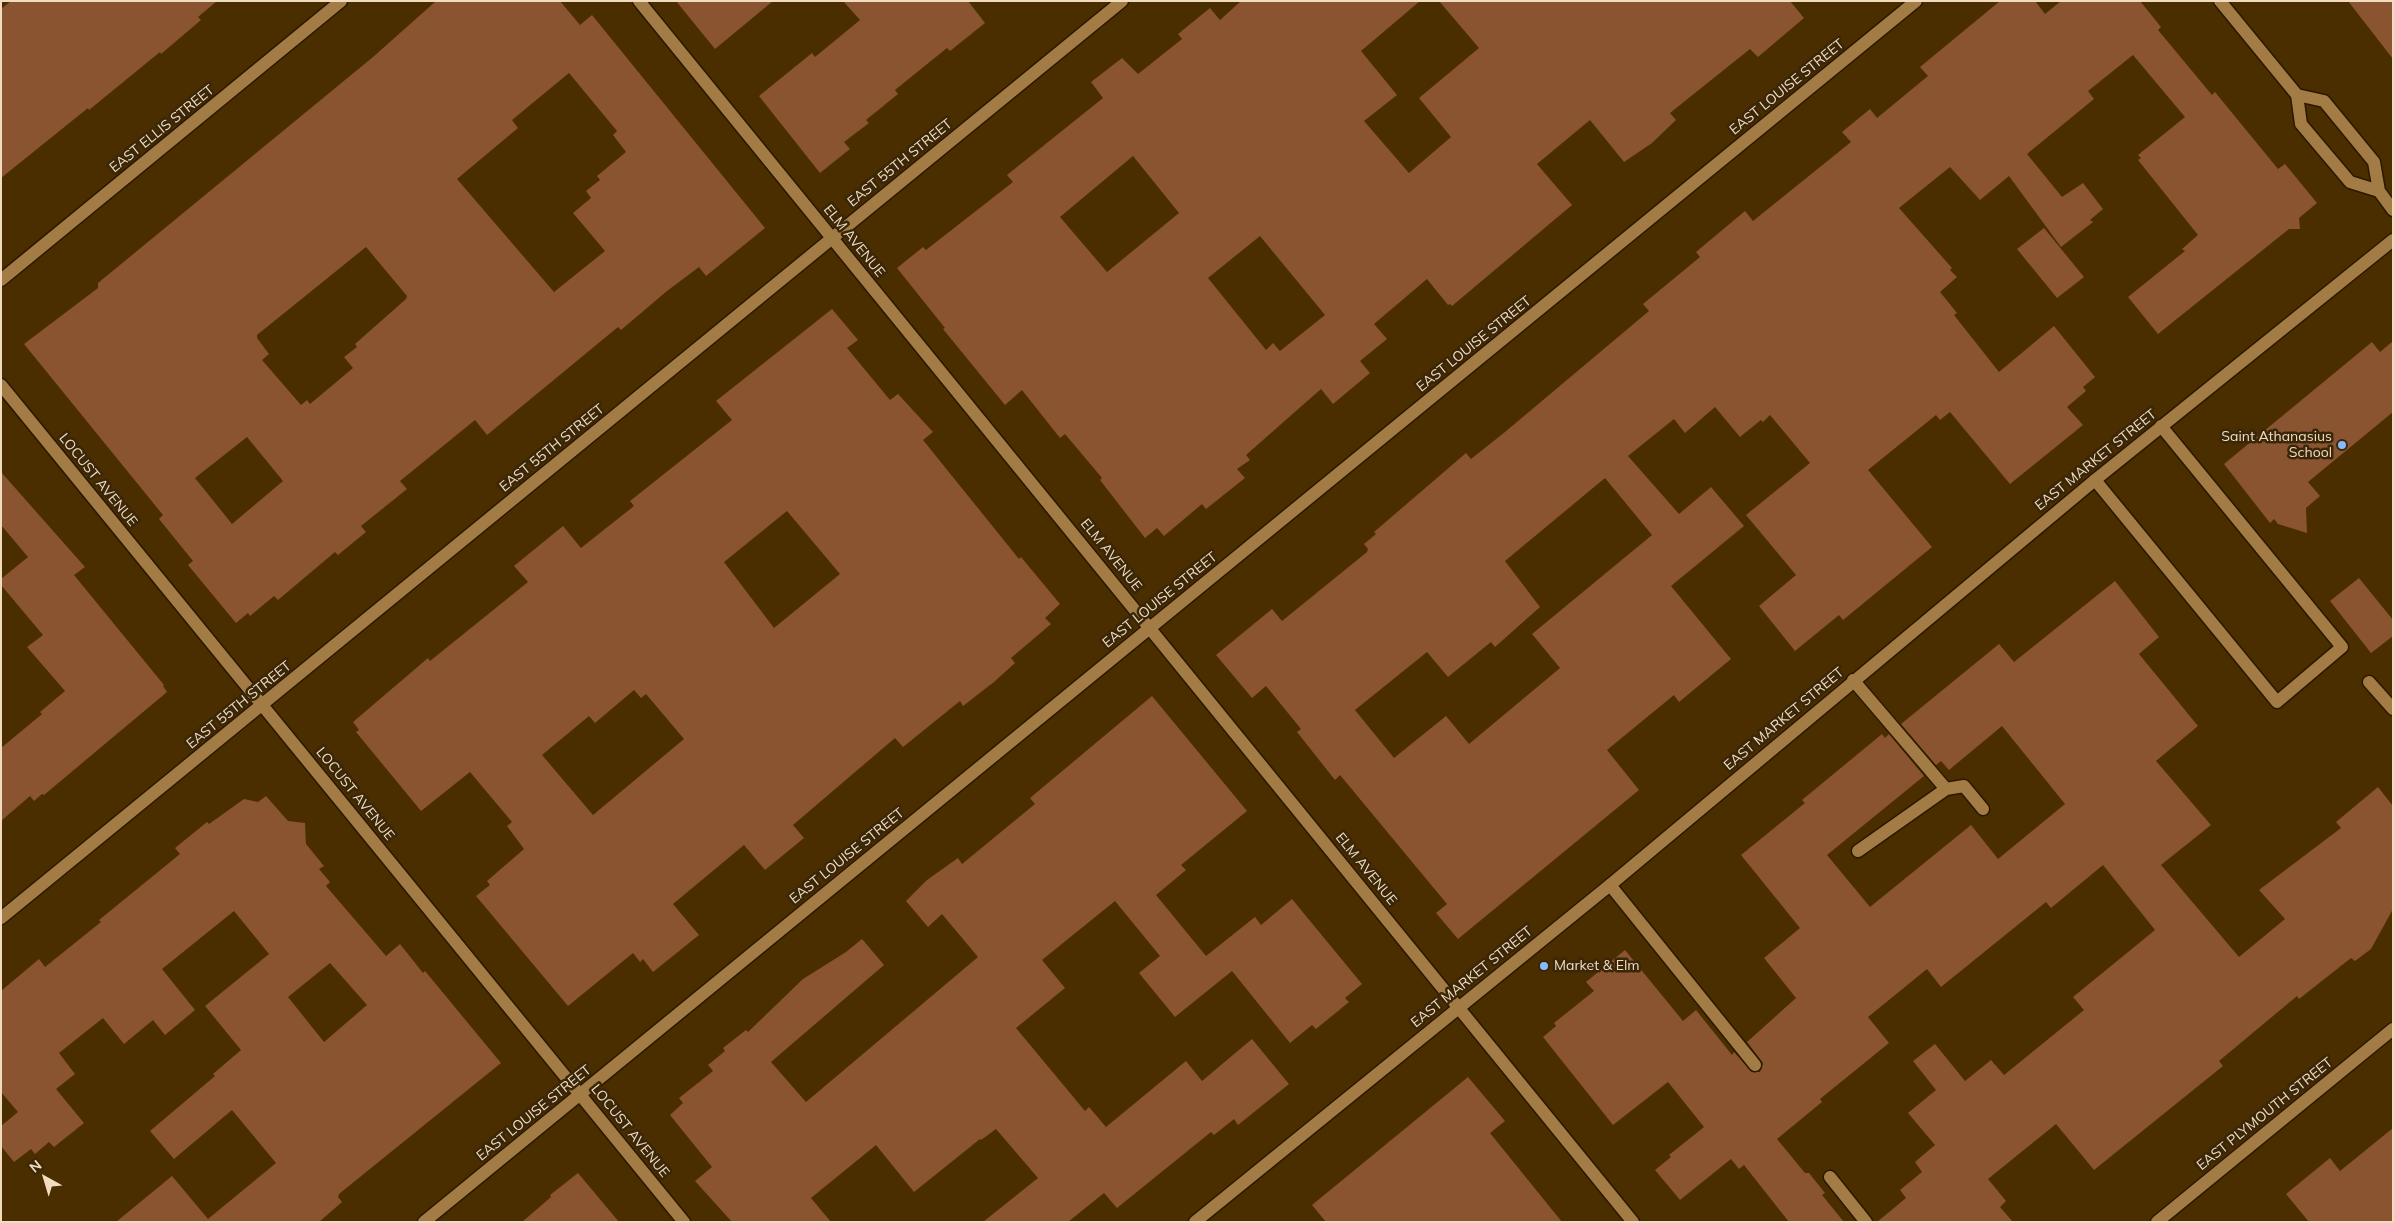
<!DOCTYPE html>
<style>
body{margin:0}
#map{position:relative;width:2394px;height:1223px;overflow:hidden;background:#4a2e00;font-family:Mulish,sans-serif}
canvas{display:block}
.frame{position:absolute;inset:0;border:2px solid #f1dcc0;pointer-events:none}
.north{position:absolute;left:20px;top:1153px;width:50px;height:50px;-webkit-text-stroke:4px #3a2608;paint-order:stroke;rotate:321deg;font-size:14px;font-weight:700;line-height:20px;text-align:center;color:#f1dcc0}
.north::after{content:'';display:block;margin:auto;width:18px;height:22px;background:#f1dcc0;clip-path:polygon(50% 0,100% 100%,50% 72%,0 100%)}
</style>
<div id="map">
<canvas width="2394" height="1223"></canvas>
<div class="frame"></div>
<div class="north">N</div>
</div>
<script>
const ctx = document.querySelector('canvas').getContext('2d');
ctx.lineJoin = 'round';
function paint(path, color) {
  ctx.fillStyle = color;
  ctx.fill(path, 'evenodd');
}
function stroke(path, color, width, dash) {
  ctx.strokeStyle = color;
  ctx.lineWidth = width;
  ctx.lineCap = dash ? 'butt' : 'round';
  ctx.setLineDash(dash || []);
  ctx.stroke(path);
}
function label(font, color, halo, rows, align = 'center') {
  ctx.font = font + ' Mulish,sans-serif';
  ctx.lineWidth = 5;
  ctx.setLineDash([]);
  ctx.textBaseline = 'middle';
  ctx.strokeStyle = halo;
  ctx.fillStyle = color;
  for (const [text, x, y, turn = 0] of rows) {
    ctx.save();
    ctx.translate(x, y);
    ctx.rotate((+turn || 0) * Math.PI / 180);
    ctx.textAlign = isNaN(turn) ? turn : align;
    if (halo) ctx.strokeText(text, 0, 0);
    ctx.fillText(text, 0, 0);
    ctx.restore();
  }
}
const building = new Path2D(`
 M11,1H217L198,17L201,20L161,54L160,52L89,110L88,108L1,178V9Z
 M436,1H560L580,25L592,15L765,228L706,276L699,267L667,291L621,330L618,327L487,435L475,420L400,481L407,489L361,526L366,532L338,555L335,552L278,600L274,596L250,616L248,613L236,623L188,565L193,561L159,519L163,515L24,344L98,288V283L373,57ZM569,73L617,131L613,135L626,152L597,176L600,180L586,191L591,198L573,213L605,251L554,292L457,179L518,128L512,120ZM366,247L407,296L406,299L355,344L357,347L344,357L353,368L310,404L307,400L301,405L262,360L269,354L257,338V335ZM247,437L283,481L232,524L195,478Z
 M676,1H773L715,49Z
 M843,1H968L985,23L950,51L947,48L895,90L898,94L866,120L869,123L844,142L850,149L820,173L759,96L812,53L815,57L860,20Z
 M1241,1H1420L1361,51L1397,95L1364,121L1409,173L1451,137L1419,98L1479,48L1439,1H1790L1804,18L1758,57L1750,49L1670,113L1676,120L1652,143L1624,162L1590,120L1537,164L1572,205L1452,306L1450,304L1448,305L1427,279L1374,324L1387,339L1360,361L1370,373L1333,404L1321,389L1246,455L1250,460L1237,469L1245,478L1206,509L1202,504L1164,536L1157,528L1145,538L1100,480L1102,478L1065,434L1060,438L1022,390L1005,405L943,329L945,328L897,268L923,247L926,250L1013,182L1007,175L1103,98L1091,82L1122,58L1138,74L1182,39L1178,34L1210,8L1220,20ZM1133,156L1179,213L1107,272L1060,217ZM1260,236L1325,315L1280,351L1273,343L1266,350L1208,278Z
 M2000,1H2035L2045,14L2061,1H2140L2161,27L2158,30L2212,95L2215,92L2278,169L2285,164L2317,203L2299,218L2300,229H2289L2158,334L2128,297L2185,251L2182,249L2198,235L2138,160L2141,158L2138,155L2185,117L2133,55L2088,91L2094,99L2027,154L2062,197L2083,183L2103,209L2090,220L2093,222L2061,247L2009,176L1980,200L1950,167L1899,208L1952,268L1950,270L1957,277L1940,292L1957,313L1954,315L1999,372L2054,326L2095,377L2083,387L2086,391L2067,407L2083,425L2010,484L1950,412L1940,420L1936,415L1868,470L1932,547L1843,620L1839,615L1795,651L1759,606L1796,575L1746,515L1810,463L1770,415L1763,422L1761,420L1740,437L1715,407L1685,433L1674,419L1628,456L1679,514L1711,487L1744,526L1671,586L1731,659L1679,702L1674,695L1607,750L1639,790L1458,939L1436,913L1447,904L1340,775L1335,780L1297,732L1301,729L1266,686L1252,698L1216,655L1272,609L1282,621L1367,552L1368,549L1364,544L1376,534L1374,532L1466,453L1471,459L1505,432L1649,311L1643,304L1700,257L1696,252L1745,211L1753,221L1851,142L1842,132L1870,109L1877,118L1928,76L1920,67ZM1605,478L1652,535L1532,634L1560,668L1469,744L1446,716L1394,758L1355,710L1427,652L1448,677L1491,642L1495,647L1540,607L1505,561Z
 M2348,1H2393V59Z
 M2044,228L2084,277L2057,298L2017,249Z
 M832,309L858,340L847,348L890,400L898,394L933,432L923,440L1019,559L1021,557L1060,604L1045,618L1051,624L1011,658L1015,663L994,682L963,706L960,701L903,747L895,738L793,825L804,838L765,870L744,845L673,904L699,935L653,972L643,959L640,962L633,953L568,1006L476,896L490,885L487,881L524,849L507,826L512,822L470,772L421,811L356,732L359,730L353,722L428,658L430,661L528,582L514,566L563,526L581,548L634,506L630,501L732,420L716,401ZM787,511L840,574L774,628L724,562ZM634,690L641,698L646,694L684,739L593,815L542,755L589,716L595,723Z
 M2393,341V412L2308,482L2320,496L2306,508L2307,533L2278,524L2274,519L2270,523L2224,464L2372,342L2380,352Z
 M1,472L85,567L74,575L164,685L163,686L167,692L44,795L42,794L34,801L30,796L1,821V748L42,714L40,712L65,691L27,647L43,635L1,585V579L28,557L1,525Z
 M2359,578L2393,620V636L2371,653L2330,601Z
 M2115,581L2159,637L2139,654L2198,726L2156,761L2211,825L2161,865L2239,957L2285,919L2259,890L2341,828L2336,822L2378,787L2393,806V909L2371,949L2355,961L2351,958L2299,999L2297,996L2219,1061L2223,1066L2094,1170L2056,1124L1988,1179L2006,1201L2000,1207L2013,1222H1877L1906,1198L1900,1190L1922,1172L1915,1162L1935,1145L1908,1113L1936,1090L1913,1061L1935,1044L1965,1081L1991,1060L2004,1075L2084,1010L2073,997L2155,930L2103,865L2051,908L2046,902L1941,987L1927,969L1868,1017L1889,1043L1820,1099L1822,1102L1777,1139L1805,1173H1809L1825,1193L1822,1195L1844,1222H1789L1744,1165L1739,1169L1731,1159L1680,1200L1655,1170L1671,1157L1669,1155L1704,1127L1668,1082L1613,1125L1543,1037L1556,1026L1554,1023L1594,991L1586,982L1625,950L1683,1021L1696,1010L1732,1055L1734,1052L1752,1072H1760L1763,1063L1747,1042L1796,998L1764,958L1800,928L1741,855L1805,803L1802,800L1882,734L1885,738L1889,734L1924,776L1827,855L1870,907L1971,825L1998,859L2065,804L2002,726L1949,770L1941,761L1936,765L1901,724L1999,644L2014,662Z
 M1152,696L1247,811L1181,865L1186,870L1156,895L1206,956L1255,917L1261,925L1292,899L1362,984L1345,998L1349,1002L1316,1029L1312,1025L1290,1043L1232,971L1175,1017L1139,973L1160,956L1115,901L1042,960L1065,988L1016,1028L1085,1111L1089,1107L1106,1127L1186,1061L1202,1081L1252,1039L1289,1084L1238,1125L1234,1119L1214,1135L1211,1132L1117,1208L1104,1193L1068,1222H983L1038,1178L996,1129L981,1140L980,1139L914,1192L876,1145L811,1198L831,1222H732L695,1181L712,1167L670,1115L683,1103L679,1098L713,1071L708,1065L725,1051L723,1048L746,1030L748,1032L803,979L846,952L862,939L884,965L771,1062L806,1102L978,957L942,914L928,927L906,901L927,880L958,858L962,864L1035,804L1030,798Z
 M266,796L288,821L305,823L306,844L324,866L319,869L330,882L326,886L386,956L400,944L423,973L425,971L501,1063L339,1194L338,1197L342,1202L319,1222H116L172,1176L208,1219L276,1163L232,1110L174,1159L150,1131L215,1076L213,1074L241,1050L205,1006L269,954L234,911L162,969L195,1010L165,1035L153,1020L124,1044L103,1018L59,1053L75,1074L56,1089L84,1123L54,1147L49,1142L35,1154L31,1149L14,1162L1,1146V1126L18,1112L1,1092V991L39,959L45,967L101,922L99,920L180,854L175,848L207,822L209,824L244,799L258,802ZM330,963L367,1005L324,1042L288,997Z
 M1468,1077L1505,1121L1490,1133L1562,1222H1326L1312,1205Z
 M2393,1128V1222H2309L2286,1194L2330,1158L2340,1171Z
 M578,1173L619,1222H522L551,1197L550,1195Z`);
const lane = new Path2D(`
 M2095,480L2277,702L2342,647L2161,426
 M1853,680L1946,789L1858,851
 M2369,682L2393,709
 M1946,789L1964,786L1983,809
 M1610,885L1755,1065
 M1830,1177L1866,1222`);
const street = new Path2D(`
 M639,1L1633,1222
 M2220,1L2297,95L2301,124L2350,182L2379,191L2393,210
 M2297,95L2324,101L2374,162L2379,191
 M1,280L341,1
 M1,385L684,1222
 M1,918L1122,1
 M424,1222L1916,1
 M2157,1222L2393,1029`);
const secondary = new Path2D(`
 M1195,1222L1610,885L2095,480L2393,240`);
const markers = [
 [2342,445,5,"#87bbfb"],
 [1544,966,5,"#87bbfb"]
];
const streetNames = [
 ["EAST LOUISE STREET",1787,87,-39],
 ["EAST ELLIS STREET",162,129,-39],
 ["EAST 55TH STREET",900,163,-39],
 ["ELM AVENUE",854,241,51],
 ["EAST LOUISE STREET",1474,344,-39],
 ["EAST 55TH STREET",552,448,-39],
 ["EAST MARKET STREET",2096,460,-39],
 ["LOCUST AVENUE",98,480,51],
 ["ELM AVENUE",1111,555,51],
 ["EAST LOUISE STREET",1160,600,-39],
 ["EAST 55TH STREET",239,705,-39],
 ["EAST MARKET STREET",1784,719,-40],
 ["LOCUST AVENUE",355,794,51],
 ["EAST LOUISE STREET",847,856,-39],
 ["ELM AVENUE",1366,869,51],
 ["EAST MARKET STREET",1472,977,-39],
 ["EAST LOUISE STREET",534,1113,-39],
 ["EAST PLYMOUTH STREET",2265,1114,-39],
 ["LOCUST AVENUE",630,1131,51]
];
const poiNames = [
 ["Saint Athanasius",2332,437],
 ["School",2332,453],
 ["Market & Elm",1554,966,"left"]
];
paint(building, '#89542f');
stroke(lane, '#2b1800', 15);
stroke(street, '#2b1800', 15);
stroke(secondary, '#2b1800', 15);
stroke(lane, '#a37b44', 12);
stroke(street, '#a37b44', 12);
stroke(secondary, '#a37b44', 12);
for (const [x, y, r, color] of markers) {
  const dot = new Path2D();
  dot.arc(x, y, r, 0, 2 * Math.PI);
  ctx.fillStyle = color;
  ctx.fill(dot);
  stroke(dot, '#3a2608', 2);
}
label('14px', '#f1dcc0', '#3a2608', streetNames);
label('14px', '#f1dcc0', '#3a2608', poiNames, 'right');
</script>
